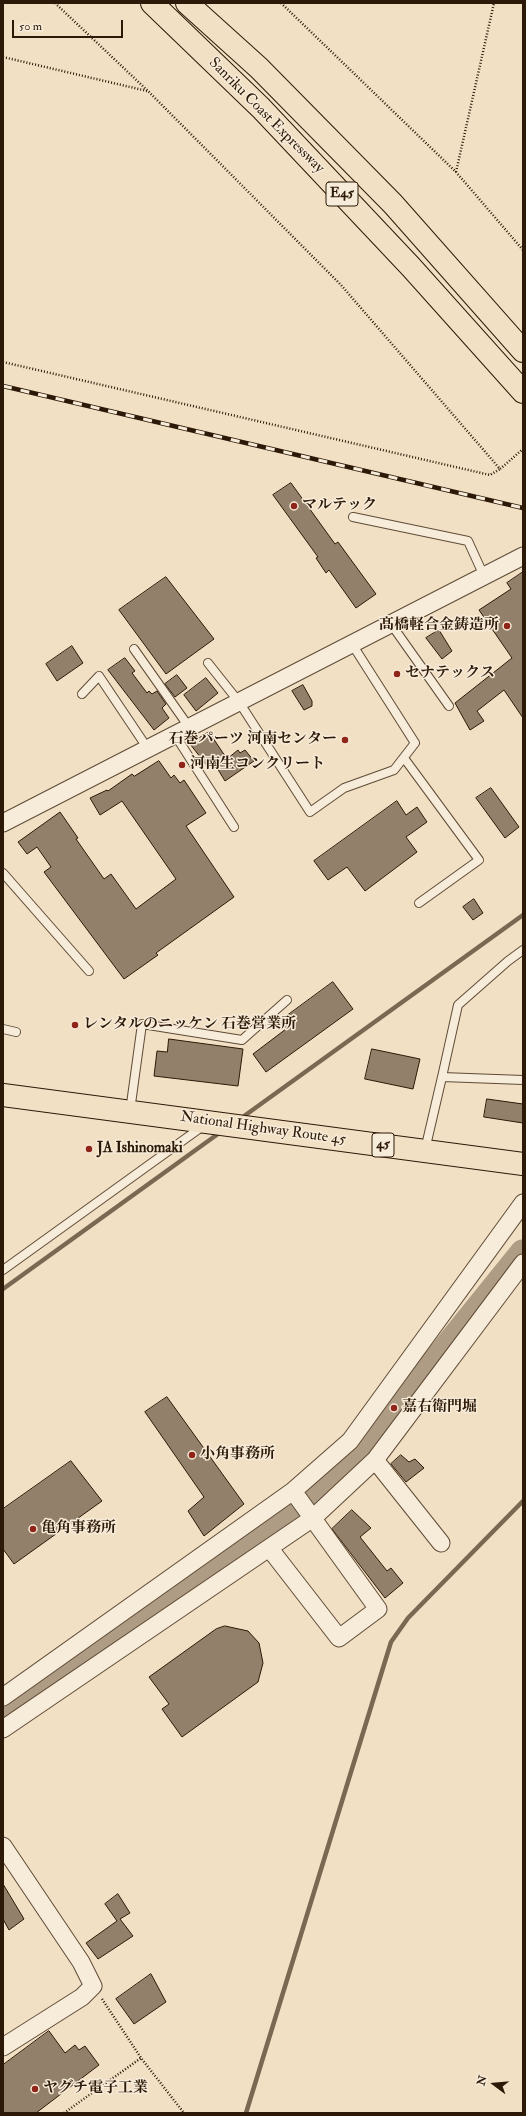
<!DOCTYPE html>
<meta charset="utf-8">
<style>
body{margin:0}
#map{position:relative;width:526px;height:2116px;overflow:hidden;background:#f2e0c5;font-family:"IM FELL Double Pica",serif}
canvas{display:block}
.frame{position:absolute;inset:0;border:4px solid #2d1907;pointer-events:none}
.north{position:absolute;left:474px;top:2064px;width:40px;height:40px;-webkit-text-stroke:3px #f7ebd9;paint-order:stroke;rotate:286deg;font-size:11px;font-weight:700;line-height:16px;text-align:center;color:#2d1907}
.north::after{content:'';display:block;margin:auto;width:14px;height:18px;background:#2d1907;clip-path:polygon(50% 0,100% 100%,50% 72%,0 100%)}
.scale{position:absolute;left:12px;top:20px;width:111px;height:18px;box-sizing:border-box;border:2px solid #2d1907;border-top:0;padding-left:5px;font-size:12px;line-height:14px;white-space:nowrap;color:#2d1907;-webkit-text-stroke:3px #f7ebd9;paint-order:stroke}
</style>
<div id="map">
<canvas width="526" height="2116"></canvas>
<div class="frame"></div>
<div class="north">N</div>
<div class="scale">50 m</div>
</div>
<script>
const ctx = document.querySelector('canvas').getContext('2d');
ctx.lineJoin = 'round';
function stroke(path, color, width, dash) {
  ctx.strokeStyle = color;
  ctx.lineWidth = width;
  ctx.lineCap = dash ? 'butt' : 'round';
  ctx.setLineDash(dash || []);
  ctx.stroke(path);
}
function paint(path, color) {
  ctx.fillStyle = color;
  ctx.fill(path, 'evenodd');
}
function label(font, color, halo, rows, align = 'center') {
  ctx.font = font + ' "IM FELL Double Pica","Noto Serif JP",serif';
  ctx.lineWidth = 3;
  ctx.setLineDash([]);
  ctx.textBaseline = 'middle';
  ctx.strokeStyle = halo;
  ctx.fillStyle = color;
  for (const [text, x, y, turn = 0] of rows) {
    ctx.save();
    ctx.translate(x, y);
    ctx.rotate((+turn || 0) * Math.PI / 180);
    ctx.textAlign = isNaN(turn) ? turn : align;
    if (halo) ctx.strokeText(text, 0, 0);
    ctx.fillText(text, 0, 0);
    ctx.restore();
  }
}
const stream = new Path2D(`
 M240,1119L523,915
 M3,1289L222,1131
 M246,2113L391,1642L408,1618L523,1501`);
const river = new Path2D(`
 M3,1710L306,1502L363,1451L523,1253`);
const building = new Path2D(`
 M291,483L335,544L338,542L376,594L356,608L329,570L326,573L316,558L318,557L273,495Z
 M523,572V718L504,690L477,711L484,721L470,730L455,703L512,658L479,610L511,589L507,583Z
 M166,577L214,639L166,674L119,610Z
 M439,630L452,651L442,659L426,638Z
 M72,646L83,663L57,681L46,664Z
 M125,658L135,671L132,673L147,693L149,691L152,694L157,691L166,704L162,708L169,718L154,730L108,670Z
 M177,675L187,688L175,697L165,684Z
 M206,678L218,693L196,711L184,695Z
 M303,685L312,701V706L304,710L292,691Z
 M209,732L227,759L238,750L240,753L245,750L254,761L225,781L214,763L208,767L190,744Z
 M159,761L171,778L174,775L180,783L184,780L206,813L186,826L234,897L156,953L158,955L124,979L44,872L51,867L37,847L27,854L18,842L60,812L78,838L76,839L104,879L111,874L136,909L176,879L122,801L100,815L90,798L107,790L108,791L132,774L134,776Z
 M491,788L519,827L505,838L476,798Z
 M397,801L406,815L417,807L427,822L406,837L417,852L365,891L347,867L328,880L314,861Z
 M474,899L483,913L473,920L463,907Z
 M333,982L353,1009L266,1072L253,1054L286,1029L280,1021Z
 M169,1039L243,1049L238,1086L154,1076L157,1051L167,1052Z
 M372,1049L420,1059L413,1089L365,1079Z
 M487,1099L523,1104V1123L484,1117Z
 M167,1397L244,1504L204,1536L188,1511L204,1497L145,1412Z
 M401,1455L409,1462L415,1459L424,1468L406,1482L391,1464Z
 M71,1461L102,1501L14,1564L3,1549V1509Z
 M352,1510L371,1528L360,1537L387,1571L391,1568L403,1583L385,1598L332,1529Z
 M225,1626L248,1631L259,1643L263,1663L258,1682L182,1737L162,1709L169,1704L149,1677L216,1629Z
 M3,1884L24,1919L9,1930L3,1919Z
 M118,1894L130,1913L120,1919L133,1936L98,1959L86,1943L117,1921L105,1904Z
 M151,1974L166,2002L134,2024L116,1999Z
 M49,2031L65,2053L75,2045L79,2050L85,2046L99,2065L36,2113H3V2065Z`);
const path = new Path2D(`
 M55,3L148,91L341,285L500,469L523,449
 M281,3L456,172L523,250
 M3,57L147,91
 M456,172L494,3
 M3,362L490,475L500,469
 M102,1999L141,2058L184,2113
 M64,2113L141,2058`);
const service = new Path2D(`
 M353,517L468,541L484,576
 M391,624L449,706
 M134,649L189,727
 M208,663L239,702L310,812L344,788L394,770L415,743L352,644
 M82,694L99,676L148,749
 M175,735L234,827
 M404,758L479,860L419,903
 M3,873L89,971
 M3,1029L16,1032
 M442,1077L458,1005L508,961L523,950
 M130,1111L142,1024L242,1040L287,1000
 M425,1150L442,1077L523,1080
 M3,1270L203,1126`);
const minor = new Path2D(`
 M3,823L523,556
 M375,1460L441,1543
 M270,1549L339,1638L378,1609L293,1491
 M3,1697L293,1491L350,1441L523,1203
 M3,1729L313,1518L375,1460L523,1263
 M3,1846L81,1962L93,1986L82,1997L3,2047`);
const trunk = new Path2D(`
 M3,1095L523,1164`);
const motorway = new Path2D(`
 M152,3L261,108L411,267L523,392
 M187,3L259,68L393,204L523,351`);
const rail = new Path2D(`
 M3,386L523,508`);
const markers = [
 [294,506,4,"#8f2418"],
 [507,626,4,"#8f2418"],
 [397,674,4,"#8f2418"],
 [345,740,4,"#8f2418"],
 [182,765,4,"#8f2418"],
 [75,1025,4,"#8f2418"],
 [89,1149,4,"#8f2418"],
 [394,1408,4,"#8f2418"],
 [192,1455,4,"#8f2418"],
 [33,1529,4,"#8f2418"],
 [35,2089,4,"#8f2418"]
];
const shields = [
 [342,194,32],
 [383,1145,22]
];
const shieldNames = [
 ["E45",342,194],
 ["45",383,1145]
];
const streetNames = [
 ["Sanriku Coast Expressway",266,116,45],
 ["National Highway Route 45",263,1129,8]
];
const poiNames = [
 ["マルテック",302,506],
 ["髙橋軽合金鋳造所",499,626,"right"],
 ["セナテックス",405,674],
 ["石巻パーツ 河南センター",337,740,"right"],
 ["河南生コンクリート",190,765],
 ["レンタルのニッケン 石巻営業所",83,1025],
 ["JA Ishinomaki",97,1149],
 ["嘉右衛門堀",402,1408],
 ["小角事務所",200,1455],
 ["亀角事務所",41,1529],
 ["ヤグチ電子工業",43,2089]
];
stroke(stream, '#7b6852', 4.5);
stroke(river, '#af9c84', 27);
paint(building, '#93806a');
stroke(building, '#2d1907', 1);
stroke(service, '#5e4b36', 10);
stroke(minor, '#5e4b36', 19);
stroke(trunk, '#2d1907', 24);
stroke(motorway, '#2d1907', 24);
stroke(path, '#2d1907', 2.5, [1, 2]);
stroke(service, '#f7ebd9', 8);
stroke(minor, '#f7ebd9', 17);
stroke(trunk, '#f2e0c5', 22);
stroke(motorway, '#f2e0c5', 22);
stroke(rail, '#2d1907', 4.5);
stroke(rail, '#f7ebd9', 3, [9]);
for (const [x, y, r, color] of markers) {
  const dot = new Path2D();
  dot.arc(x, y, r, 0, 2 * Math.PI);
  ctx.fillStyle = color;
  ctx.fill(dot);
  stroke(dot, '#f7ebd9', 1.5);
}
for (const [x, y, w] of shields) {
  const box = new Path2D();
  box.roundRect(x - w / 2, y - 12, w, 24, 3);
  ctx.fillStyle = '#f7ebd9';
  ctx.fill(box);
  stroke(box, '#2d1907', 1);
}
label('bold 14px', '#2d1907', null, shieldNames);
label('15px', '#2d1907', '#f7ebd9', streetNames);
label('bold 15px', '#2d1907', '#f7ebd9', poiNames, 'left');
</script>
